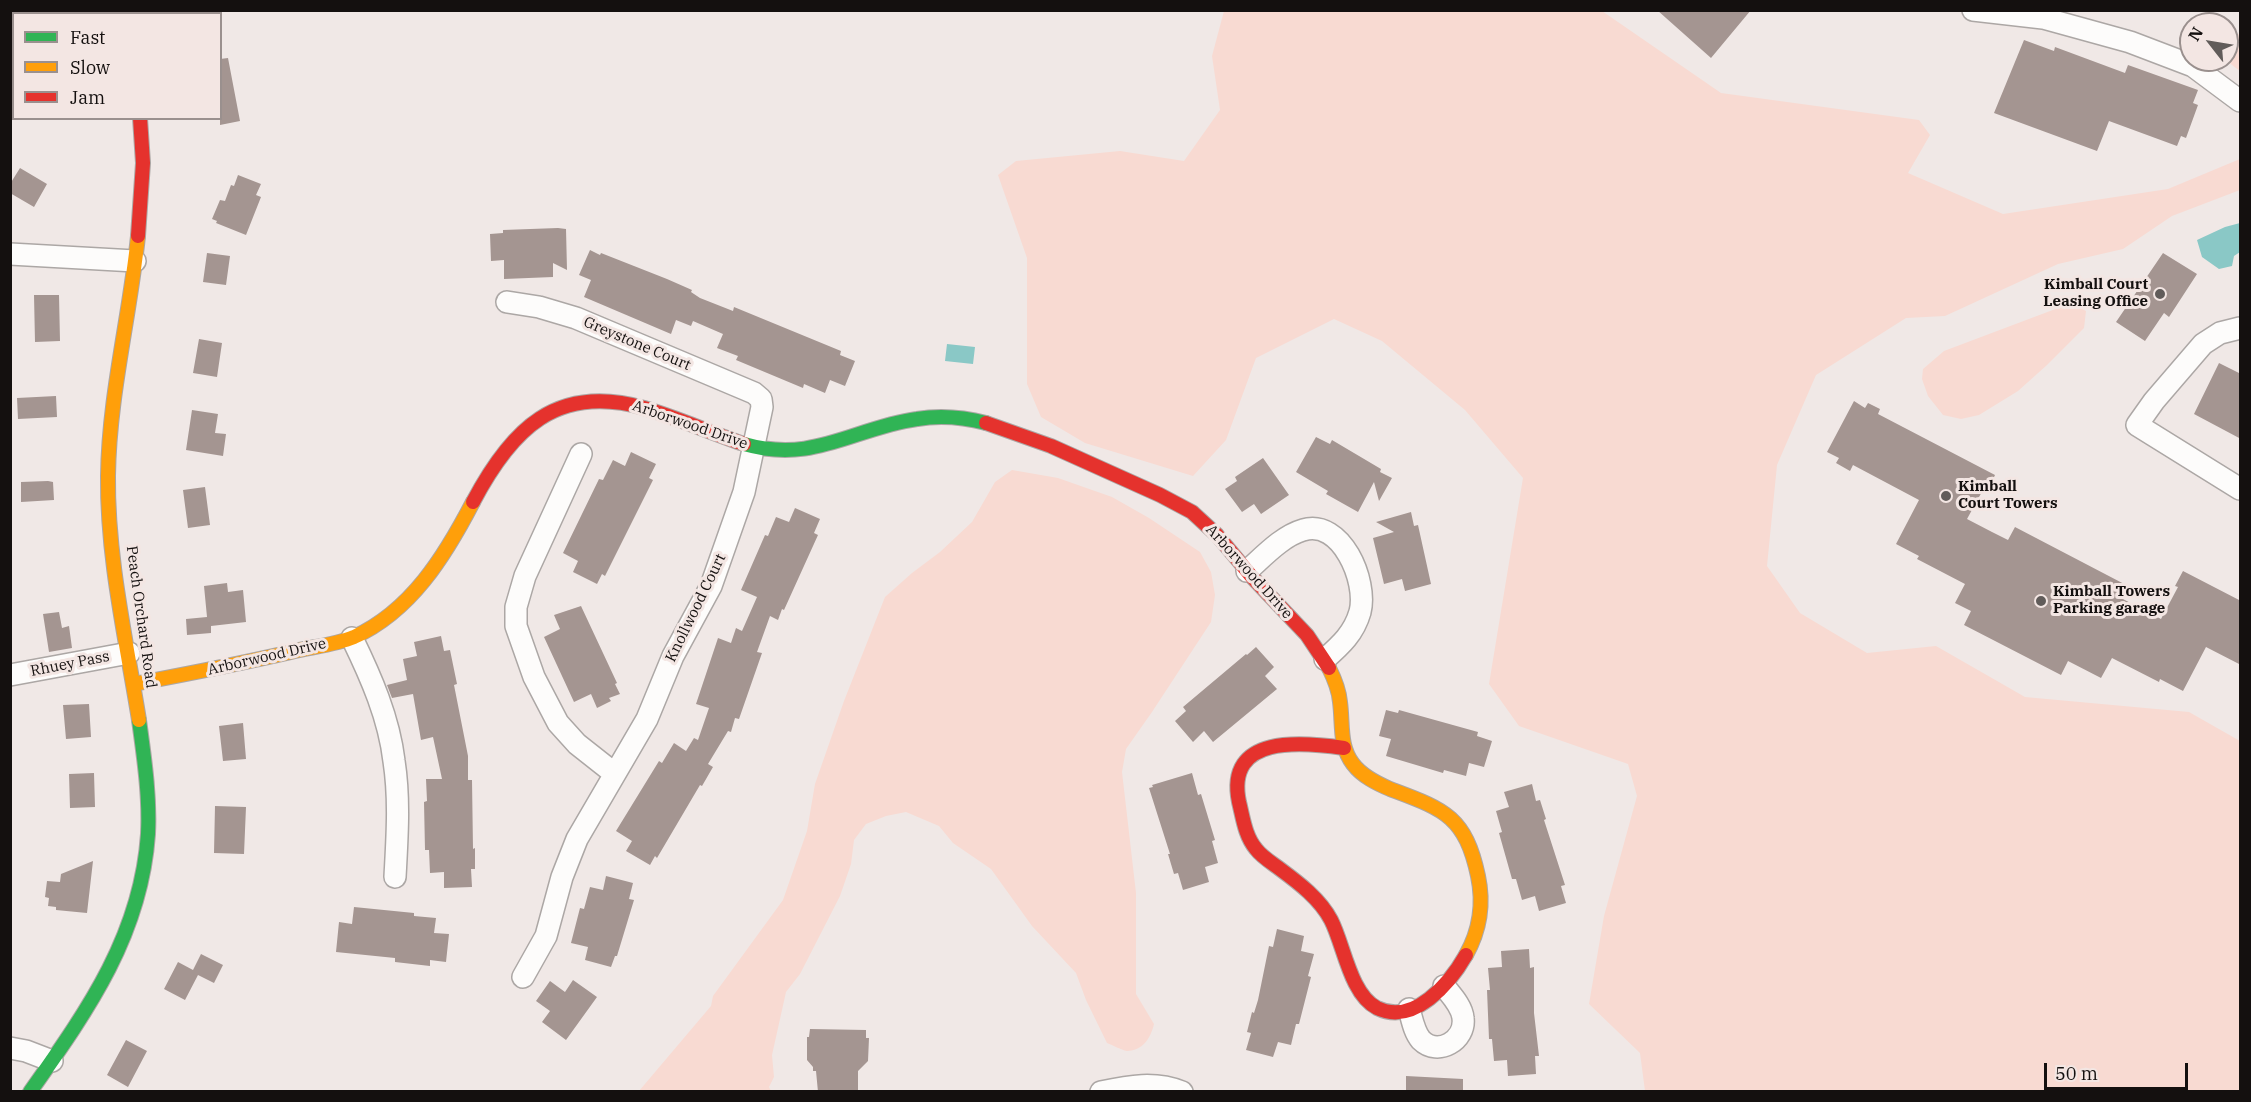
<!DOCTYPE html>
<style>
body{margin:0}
#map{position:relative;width:2251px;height:1102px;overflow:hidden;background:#f0e8e6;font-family:"IBM Plex Serif",serif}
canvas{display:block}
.frame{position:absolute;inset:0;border:12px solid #14100f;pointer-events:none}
.legend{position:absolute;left:12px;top:12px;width:210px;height:108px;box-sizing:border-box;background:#f3e6e3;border:2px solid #9a908e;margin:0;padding:8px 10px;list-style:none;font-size:18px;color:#14100f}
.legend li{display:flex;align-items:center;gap:12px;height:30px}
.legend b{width:30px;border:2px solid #9a908e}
.north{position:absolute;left:2179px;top:12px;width:60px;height:60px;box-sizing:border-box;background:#f3e6e3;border:2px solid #9a908e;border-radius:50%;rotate:301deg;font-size:16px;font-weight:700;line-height:24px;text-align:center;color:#14100f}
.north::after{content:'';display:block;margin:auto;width:21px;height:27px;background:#615c5a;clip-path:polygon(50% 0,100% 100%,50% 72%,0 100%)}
.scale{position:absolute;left:2044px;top:1063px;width:144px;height:27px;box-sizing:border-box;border:3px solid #14100f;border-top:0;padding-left:8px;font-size:18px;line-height:21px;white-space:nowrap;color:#14100f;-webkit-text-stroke:4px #f3e6e3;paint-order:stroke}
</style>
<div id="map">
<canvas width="2251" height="1102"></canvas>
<div class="frame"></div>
<ul class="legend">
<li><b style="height:8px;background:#30b455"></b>Fast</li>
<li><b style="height:8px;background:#ff9f0a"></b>Slow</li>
<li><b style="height:8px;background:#e5322d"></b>Jam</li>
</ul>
<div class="north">N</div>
<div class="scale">50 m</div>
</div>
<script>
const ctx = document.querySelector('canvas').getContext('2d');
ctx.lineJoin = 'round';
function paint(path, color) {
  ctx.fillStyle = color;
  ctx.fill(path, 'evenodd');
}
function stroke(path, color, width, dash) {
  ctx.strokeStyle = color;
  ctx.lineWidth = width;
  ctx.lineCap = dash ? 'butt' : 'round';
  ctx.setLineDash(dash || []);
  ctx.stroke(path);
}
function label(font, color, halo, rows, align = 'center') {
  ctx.font = font + ' "IBM Plex Serif",serif';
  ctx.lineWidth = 6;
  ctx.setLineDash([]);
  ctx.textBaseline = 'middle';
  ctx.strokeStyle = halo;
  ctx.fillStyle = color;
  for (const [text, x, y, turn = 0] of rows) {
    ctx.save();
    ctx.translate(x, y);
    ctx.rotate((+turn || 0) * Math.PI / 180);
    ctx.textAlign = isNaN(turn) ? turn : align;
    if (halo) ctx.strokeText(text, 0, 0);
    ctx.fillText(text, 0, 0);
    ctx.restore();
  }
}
const green = new Path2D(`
 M1224,11H1602L1721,93L1919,120L1930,135L1908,173L2003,214L2168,189L2240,159V190L2172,216L2123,249L2058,264L1945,316L1906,318L1816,375L1777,465L1767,566L1800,613L1867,653L1936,646L2025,697L2189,712L2240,741V1091H1645L1640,1053L1589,1004L1604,916L1637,796L1628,764L1519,726L1489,684L1523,478L1465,410L1382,341L1334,319L1256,358L1226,440L1193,476L1085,443L1041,417L1027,384V258L998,175L1016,161L1120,151L1184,161L1220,110L1212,56Z
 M2240,32V71L2228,62C2226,49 2233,42 2240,32Z
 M2066,305L2077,306L2086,311L2084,328L2047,365L2018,391L1979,415L1961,419L1943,415L1928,396L1922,379L1923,369L1944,351Z
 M1012,470L1058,478L1112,497L1149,518L1200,552L1211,572L1215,595L1211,622L1152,712L1126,749L1122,772L1136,893V994L1154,1024C1151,1037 1143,1051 1127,1051C1121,1050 1113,1045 1107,1043L1086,1000L1076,973L1032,926L991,869L953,843L939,826L906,812L886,816L866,824L854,840L851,864L840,896L800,974L786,992L772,1055L774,1077L769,1087L771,1091H639L711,1006L713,996L783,900L807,831L815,784L844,701L885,597L912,573L940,552L972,522L995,482Z`);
const water = new Path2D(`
 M2240,223V252L2234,256L2232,266L2219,269L2202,257L2197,240L2225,227Z
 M947,344L975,347L973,364L945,361Z`);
const building = new Path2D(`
 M1657,10H1751L1711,58Z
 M2024,40L2054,51L2055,47L2125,73L2128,65L2198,90L2193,103L2198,105L2186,138L2181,136L2177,146L2109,121L2097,151L1994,113Z
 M228,58L240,121L220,125V59Z
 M20,168L47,184L34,207L10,193V184Z
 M238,175L261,184L256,195L261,197L246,235L216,223L217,221L212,219L220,200L225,201L231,185L234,186Z
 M558,228L566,229L567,270L553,263V277L504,279V260L491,261L490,234L503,233V230Z
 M590,250L600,255L601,253L667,279L692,290L691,292L700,298L733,311L734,307L841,351L840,355L855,361L845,386L830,380L825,393L804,384L803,388L736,360L738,356L717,348L723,334L693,321L691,326L676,320L671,334L584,297L591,280L579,275Z
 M207,253L230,256L226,285L203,282Z
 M2163,253L2197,274L2169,317L2164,313L2145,341L2116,322Z
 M34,295H59L60,341L35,342Z
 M199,339L222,343L217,377L193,373Z
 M2219,363L2241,374V439L2194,414Z
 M56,396L57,417L18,419L17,398Z
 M1854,401L1865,408L1868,403L1880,409L1878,414L1995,475L1988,490L1984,488L1967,519L1992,532L2008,540L2015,527L2128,586L2121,598L2161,619L2178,587L2175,586L2183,571L2241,601V665L2206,647L2183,691L2160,679L2159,682L2112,658L2101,678L2068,661L2061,675L1964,625L1971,611L1955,603L1965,584L1917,559L1919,556L1896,544L1919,500L1853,465L1850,471L1836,463L1839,458L1827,452Z
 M192,410L218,414L215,433L226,434L223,456L186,450Z
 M1316,437L1330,444L1332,440L1381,469L1380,472L1392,478L1379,501L1374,482L1358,512L1326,494L1328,491L1296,472Z
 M631,452L656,464L649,478L653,480L605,576L602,574L597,584L573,572L578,561L563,553L599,479L603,480L613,460L625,466Z
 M1263,458L1289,495L1261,514L1254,504L1242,512L1225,489L1237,481L1235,477Z
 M48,481L53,482L54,500L21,502V482Z
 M205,487L210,525L188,528L183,490Z
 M795,508L820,519L814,533L818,535L784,610L782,609L778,620L770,616L757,652L762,653L739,719L735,718L731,732L728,731L708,764L713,767L702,786L700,785L657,858L655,856L650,865L626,851L632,841L616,831L659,761L662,763L674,743L686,751L694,738L698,740L709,708L696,704L718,638L731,643L736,628L742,631L757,597L741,590L765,535L768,536L776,517L789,522Z
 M1411,512L1414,526L1418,525L1431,584L1405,591L1402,579L1384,584L1373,538L1394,532L1376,522Z
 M227,583L228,592L243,590L246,622L211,626V633L187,635L186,619L207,617L204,586Z
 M581,606L617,683L615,684L620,694L609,698L611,701L597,708L591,694L574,702L544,637L560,629L554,615Z
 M59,612L62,628L69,626L72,648L49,652L43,614Z
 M441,636L444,651L450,650L457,684L454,685L468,756V780H472L473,849L475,848V869H471L472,887L444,888V872L430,873L429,850H425L424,802L427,801L426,779H442L433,737L421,740L413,694L392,698L387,685L407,680L403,659L417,656L414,642Z
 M1256,647L1274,667L1265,676L1277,689L1213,742L1204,731L1193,742L1175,721L1186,711L1183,707L1246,654L1247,655Z
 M89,704L91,737L66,739L63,705Z
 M1386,710L1398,713L1399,710L1478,732L1477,736L1492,741L1484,767L1469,763L1466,776L1444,770L1443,773L1386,756L1391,739L1379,736Z
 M243,723L246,759L223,761L219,726Z
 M94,773L95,807L70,808L69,774Z
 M1192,773L1198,795L1201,794L1215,840L1212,841L1218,863L1205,867L1209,882L1183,890L1178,873L1174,874L1168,854H1170L1149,788L1153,787L1152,785Z
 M1532,784L1536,801L1540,800L1546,819L1544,820L1565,885L1561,886L1566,903L1539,911L1535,896L1522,900L1516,879H1512L1499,833L1502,832L1496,811L1509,807L1504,792Z
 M215,806L246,807L244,854L214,853Z
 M93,861L87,913L56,910V907L48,906L49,898L45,897L47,881L60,882L61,874Z
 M606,876L633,883L629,899L634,900L617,956H615L611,967L585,960L588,947L571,943L580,908L584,909L590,887L603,890Z
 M354,907L414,913V916L436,918L434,933L449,934L446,962L430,960V966L395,962V958L336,952L339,922L352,924Z
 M1277,929L1304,936L1301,951L1314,954L1308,976L1311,977L1299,1024H1296L1291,1045L1278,1042L1273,1057L1246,1050L1251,1033L1247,1032L1252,1012L1254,1013L1258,1000L1269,946L1273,947Z
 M1529,949L1530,968L1534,967V1013L1539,1056H1535L1536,1074L1508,1076L1507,1060L1494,1061L1492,1039H1489L1487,990H1490L1488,968L1502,967L1501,951Z
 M201,954L223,965L214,983L198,975L185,1000L164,989L178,962L193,970Z
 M573,980L597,997L566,1040L542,1022L550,1011L536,1001L550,981L565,992Z
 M810,1029L866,1030V1038H869L868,1061L858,1071V1092H818L816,1071H813V1067L807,1060V1037H809Z
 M126,1040L147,1051L128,1087L107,1075Z
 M1406,1076L1463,1079V1092H1406Z`);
const street = new Path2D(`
 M1973,10L2043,18L2130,42L2193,66L2240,101
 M10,254L135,261
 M507,302L539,307L576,318L754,393L761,399L762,407L744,492L711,586L673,656L647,719L577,839L562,877L546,936L523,977
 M2240,328L2220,333L2203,344L2154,401L2137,425L2240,489
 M581,454L525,576L516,607V626L534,677L558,723L577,744L615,774
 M1247,571C1263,557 1282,536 1303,530C1341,518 1368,581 1360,612C1354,633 1341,645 1325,659
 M352,638C371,677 389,718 394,761C400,800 397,839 395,877
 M10,675L129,653
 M1409,1009C1412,1019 1414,1032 1421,1040C1438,1057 1466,1040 1463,1018C1462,1006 1451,995 1444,986
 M10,1048L26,1051L52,1061
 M1101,1092C1129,1086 1155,1081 1182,1092`);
const fast = new Path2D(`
 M744,444C814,464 853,428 917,419C940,415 963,417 986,423
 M30,1092C87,1011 141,936 148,834C150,796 144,757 139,720`);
const slow = new Path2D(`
 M120,10V14
 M138,236C130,316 109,395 108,476C107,557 126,639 139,720
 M1329,668C1334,678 1339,690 1340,702C1343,724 1339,746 1353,764C1362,776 1376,783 1390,789C1443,809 1465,815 1478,876C1484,904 1480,930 1466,955
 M134,684C187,674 239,664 291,652C311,647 335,645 354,637C411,611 445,556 473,502`);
const jam = new Path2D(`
 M138,236L143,163L140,118
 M986,423L1051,446L1160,495L1192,512L1217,535L1252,577L1307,635L1329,668
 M473,502C511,430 556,383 644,408C678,418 711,433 744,444
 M1344,748C1302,742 1225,734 1239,802C1243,818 1245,836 1256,849C1262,857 1272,863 1280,869C1299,883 1320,899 1331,920C1344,945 1350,994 1377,1008C1414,1026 1450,983 1466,955`);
const markers = [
 [2160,294,6,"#615c5a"],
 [1946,496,6,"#615c5a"],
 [2041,601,6,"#615c5a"]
];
const poiNames = [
 ["Kimball Court",2148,285,"right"],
 ["Leasing Office",2148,302,"right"],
 ["Kimball",1958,487],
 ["Court Towers",1958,504],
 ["Kimball Towers",2053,592],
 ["Parking garage",2053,609]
];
const streetNames = [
 ["Greystone Court",637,344,23],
 ["Arborwood Drive",690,425,19],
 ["Arborwood Drive",1249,572,48],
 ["Knollwood Court",696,608,-64],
 ["Peach Orchard Road",141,617,82],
 ["Arborwood Drive",267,657,-13],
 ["Rhuey Pass",70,664,-11]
];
paint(green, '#f8dad2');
paint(water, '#8ac8c6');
paint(building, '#a49591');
stroke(street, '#aca7a5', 24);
stroke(fast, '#aca7a5', 16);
stroke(slow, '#aca7a5', 16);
stroke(jam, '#aca7a5', 16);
stroke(street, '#fdfcfb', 21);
stroke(fast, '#30b455', 14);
stroke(slow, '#ff9f0a', 14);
stroke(jam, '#e5322d', 14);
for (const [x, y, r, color] of markers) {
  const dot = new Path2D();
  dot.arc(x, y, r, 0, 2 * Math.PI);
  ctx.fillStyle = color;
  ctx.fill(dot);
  stroke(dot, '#f3e6e3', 2);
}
label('bold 15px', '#14100f', '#f3e6e3', poiNames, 'left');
label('15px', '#14100f', '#f3e6e3', streetNames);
</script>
